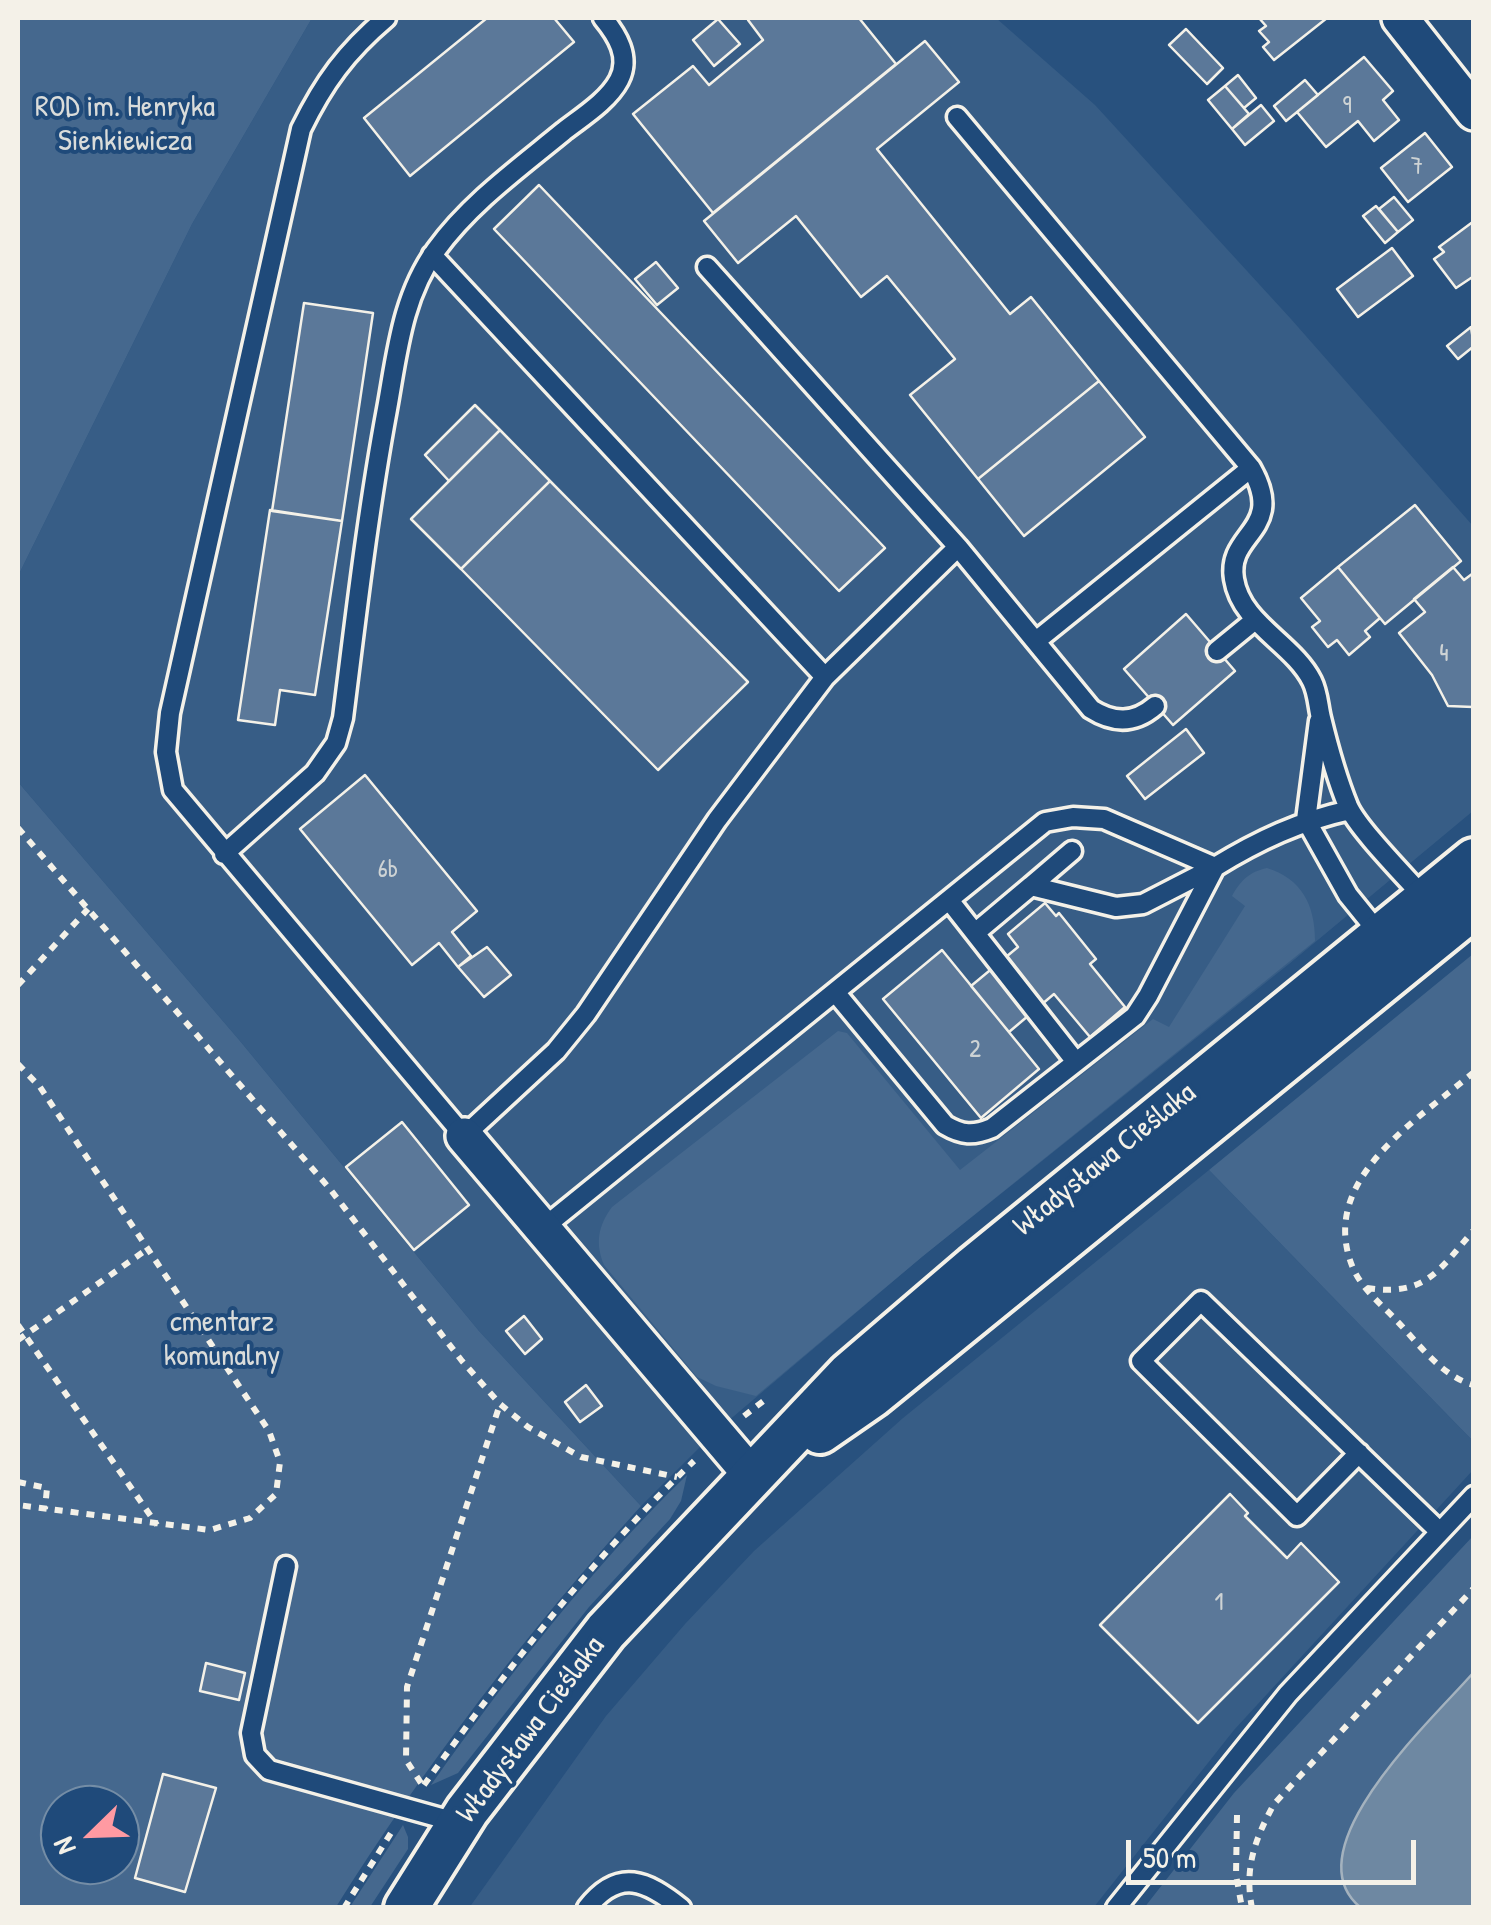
<!DOCTYPE html>
<meta charset="utf-8">
<style>
body{margin:0}
#map{position:relative;width:1491px;height:1925px;overflow:hidden;background:#28517e;font-family:"Patrick Hand",sans-serif}
canvas{display:block}
.frame{position:absolute;inset:0;border:20px solid #f4f1e8;pointer-events:none}
.north{position:absolute;left:40px;top:1785px;width:100px;height:100px;box-sizing:border-box;background:#1f4a7a;border:2px solid #748da6;border-radius:50%;rotate:247deg;font-size:28px;font-weight:700;line-height:40px;text-align:center;color:#f4f1e8}
.north::after{content:'';display:block;margin:auto;width:35px;height:45px;background:#ff9aa2;clip-path:polygon(50% 0,100% 100%,50% 72%,0 100%)}
.scale{position:absolute;left:1126px;top:1840px;width:290px;height:45px;box-sizing:border-box;border:5px solid #f4f1e8;border-top:0;padding-left:12px;font-size:30px;line-height:35px;white-space:nowrap;color:#f4f1e8;-webkit-text-stroke:8px #1f4a7a;paint-order:stroke}
</style>
<div id="map">
<canvas width="1491" height="1925"></canvas>
<div class="frame"></div>
<div class="north">N</div>
<div class="scale">50 m</div>
</div>
<script>
const ctx = document.querySelector('canvas').getContext('2d');
ctx.lineJoin = 'round';
function paint(path, color) {
  ctx.fillStyle = color;
  ctx.fill(path, 'evenodd');
}
function stroke(path, color, width, dash) {
  ctx.strokeStyle = color;
  ctx.lineWidth = width;
  ctx.lineCap = dash ? 'butt' : 'round';
  ctx.setLineDash(dash || []);
  ctx.stroke(path);
}
function label(font, color, halo, rows, align = 'center') {
  ctx.font = font + ' "Patrick Hand",sans-serif';
  ctx.lineWidth = 8;
  ctx.setLineDash([]);
  ctx.textBaseline = 'middle';
  ctx.strokeStyle = halo;
  ctx.fillStyle = color;
  for (const [text, x, y, turn = 0] of rows) {
    ctx.save();
    ctx.translate(x, y);
    ctx.rotate((+turn || 0) * Math.PI / 180);
    ctx.textAlign = isNaN(turn) ? turn : align;
    if (halo) ctx.strokeText(text, 0, 0);
    ctx.fillText(text, 0, 0);
    ctx.restore();
  }
}
const built = new Path2D(`
 M312,18H996L1095,105L1291,319L1473,526V811L1289,964L923,1256L714,1433L641,1506L479,1331L240,1041L18,782V576L192,224Z
 M1209,1170L1473,1441V1470L1234,1730L1094,1907L469,1908L606,1716L685,1624L754,1551L903,1418Z`);
const green = new Path2D(`
 M18,18H312L192,224L18,576Z
 M18,782L240,1041L479,1331L641,1506C528,1631 426,1764 336,1907H18ZM60,1805H120V1865H60Z
 M1267,868C1302,879 1315,905 1315,941L923,1256L756,1396L716,1386L697,1377L604,1265C595,1243 598,1226 612,1207L838,1031L847,1033L960,1170L1153,1019L1169,1027L1245,906L1232,896C1241,880 1249,872 1267,868Z
 M1473,954V1441L1209,1170Z
 M687,1475L681,1501L670,1519L589,1607L458,1773L431,1785C508,1676 591,1568 687,1475Z
 M1473,1536V1907L1144,1908L1234,1793Z
 M403,1825L408,1837V1849L370,1907H350Z`);
const water = new Path2D(`
 M1473,1673V1907H1360C1290,1849 1436,1716 1473,1673Z`);
const building = new Path2D(`
 M487,18H554L574,42L410,176L364,118Z
 M751,18H859L896,64L713,213L633,114L693,66L709,85L763,40L748,20Z
 M1259,18H1327L1274,60L1263,47L1269,42L1259,31L1266,26Z
 M718,19L740,44L714,66L693,40Z
 M1186,29L1223,68L1207,84L1169,45Z
 M925,41L959,82L877,149L1010,314L1031,297L1099,381L978,479L910,395L955,359L887,276L861,297L796,216L738,263L704,221Z
 M1364,57L1393,91L1383,100L1399,120L1374,141L1358,121L1326,147L1297,112Z
 M1238,75L1256,98L1244,108L1225,86Z
 M1305,80L1318,95L1286,121L1274,106Z
 M1225,86L1249,114L1232,129L1208,100Z
 M1261,105L1274,121L1245,145L1232,129Z
 M1425,133L1452,167L1408,202L1381,168Z
 M539,185L885,548L839,591L494,229Z
 M1394,197L1413,220L1398,232L1379,209Z
 M1376,206L1398,232L1385,243L1363,216Z
 M1474,221V276L1456,288L1434,259L1444,252L1439,247Z
 M1392,248L1413,276L1358,317L1337,289Z
 M656,262L678,288L657,305L635,279Z
 M304,303L373,313L342,521L272,511Z
 M1471,327L1474,346L1458,359L1447,346Z
 M1099,381L1145,437L1024,536L978,479Z
 M475,405L500,430L449,481L425,455Z
 M500,430L550,481L461,569L411,519Z
 M550,481L748,682L658,770L461,569Z
 M1415,505L1461,561L1385,624L1338,567Z
 M270,510L342,521L315,695L280,690L275,725L238,720Z
 M1338,567L1380,618L1365,631L1370,637L1349,655L1337,640L1328,647L1312,627L1320,621L1301,598Z
 M1453,567L1464,580L1472,574L1474,576L1473,707L1448,706L1432,675L1399,633L1425,612L1414,599Z
 M1186,614L1235,671L1173,725L1124,669Z
 M1186,729L1204,753L1145,799L1127,776Z
 M365,775L477,911L452,932L471,956L458,967L439,943L412,965L300,829Z
 M1045,903L1056,916L1059,913L1096,959L1090,964L1125,1007L1090,1037L1054,994L1009,1032L971,986L1018,947L1008,934Z
 M487,947L511,975L484,997L458,967Z
 M942,950L1039,1069L981,1118L883,999Z
 M402,1122L469,1205L414,1250L346,1167Z
 M524,1316L542,1339L525,1354L506,1331Z
 M586,1385L602,1406L580,1422L565,1402Z
 M1230,1494L1248,1513L1245,1516L1287,1558L1301,1543L1339,1582L1198,1723L1100,1625Z
 M206,1663L245,1673L239,1700L200,1691Z
 M163,1774L216,1788L185,1892L135,1878Z`);
const path = new Path2D(`
 M18,828L330,1189L462,1361L500,1404L528,1427L581,1457L677,1477
 M18,985L88,909
 M18,1064L40,1087L269,1431L280,1462L276,1494L250,1518L210,1530L18,1505
 M1474,1072C1418,1120 1316,1180 1353,1268C1362,1289 1382,1305 1397,1321C1419,1344 1442,1377 1474,1385
 M1367,1288C1426,1297 1439,1270 1474,1230
 M18,1325L157,1525
 M18,1340L146,1250
 M744,1416L766,1399
 M18,1482L47,1488L45,1509
 M421,1783L406,1760L407,1687L500,1404
 M424,1785C506,1671 592,1558 694,1461
 M1237,1815L1236,1875L1242,1908
 M344,1908L391,1833
 M1252,1908C1244,1868 1255,1839 1274,1804L1474,1588`);
const service = new Path2D(`
 M386,18C346,52 324,82 301,129L170,713L166,752L173,790L464,1136L556,1051L586,1014L717,820L825,677L958,547
 M957,117L1251,468C1287,531 1226,532 1234,579C1241,624 1293,643 1312,681C1318,693 1318,706 1321,718C1328,747 1337,779 1348,806C1358,829 1408,879 1427,901
 M432,255L825,677
 M707,267L958,547L1091,709C1113,723 1134,724 1155,706
 M1036,641L1251,468
 M1217,651L1255,620
 M1319,721L1306,820L1348,895L1382,937
 M224,854L315,773L336,743L343,718C356,615 368,511 387,409C397,354 402,297 436,250C470,203 519,168 564,131C582,117 608,101 619,80C631,57 617,35 603,18
 M1031,886L1072,851
 M949,900L1076,1062
 M975,933L1031,886L1116,907L1143,904L1215,867
 M835,992L945,1125C962,1135 973,1136 992,1128L1135,1016L1148,996L1215,867
 M543,1228L1045,822L1073,817L1104,819L1215,867C1259,840 1300,821 1350,810
 M1359,1453L1297,1516L1141,1361L1201,1301L1439,1531
 M286,1566L251,1733L255,1755L269,1770L459,1823
 M587,1908C619,1867 647,1881 681,1908
 M1116,1908L1288,1694L1474,1496`);
const minor = new Path2D(`
 M1400,18L1474,112
 M464,1136L753,1477`);
const tertiary = new Path2D(`
 M820,1432L872,1396L1474,907
 M406,1908L467,1811L606,1631L849,1374L974,1267L1474,860`);
const numberNames = [
 ["9",1347,106],
 ["7",1417,167],
 ["4",1444,654],
 ["6b",388,870],
 ["2",975,1050],
 ["1",1219,1603]
];
const parkNames = [
 ["ROD im. Henryka",125,108],
 ["Sienkiewicza",125,142],
 ["cmentarz",222,1323],
 ["komunalny",222,1357]
];
const streetNames = [
 ["Władysława Cieślaka",1105,1160,-39],
 ["Władysława Cieślaka",531,1730,-53]
];
paint(built, '#375d86');
paint(green, '#45688e');
paint(water, '#6e88a2');
stroke(water, '#a4b2be', 2.5);
paint(building, '#5b7899');
stroke(building, '#f4f1e8', 2.5);
stroke(service, '#f4f1e8', 25);
stroke(minor, '#f4f1e8', 42);
stroke(tertiary, '#f4f1e8', 50);
stroke(path, '#f4f1e8', 6, [8, 8]);
stroke(service, '#1f4a7a', 18);
stroke(minor, '#1f4a7a', 35);
stroke(tertiary, '#1f4a7a', 42);
label('25px', '#ced3d4', null, numberNames);
label('30px', '#dadcda', '#1f4a7a', parkNames);
label('30px', '#f4f1e8', '#1f4a7a', streetNames);
</script>
